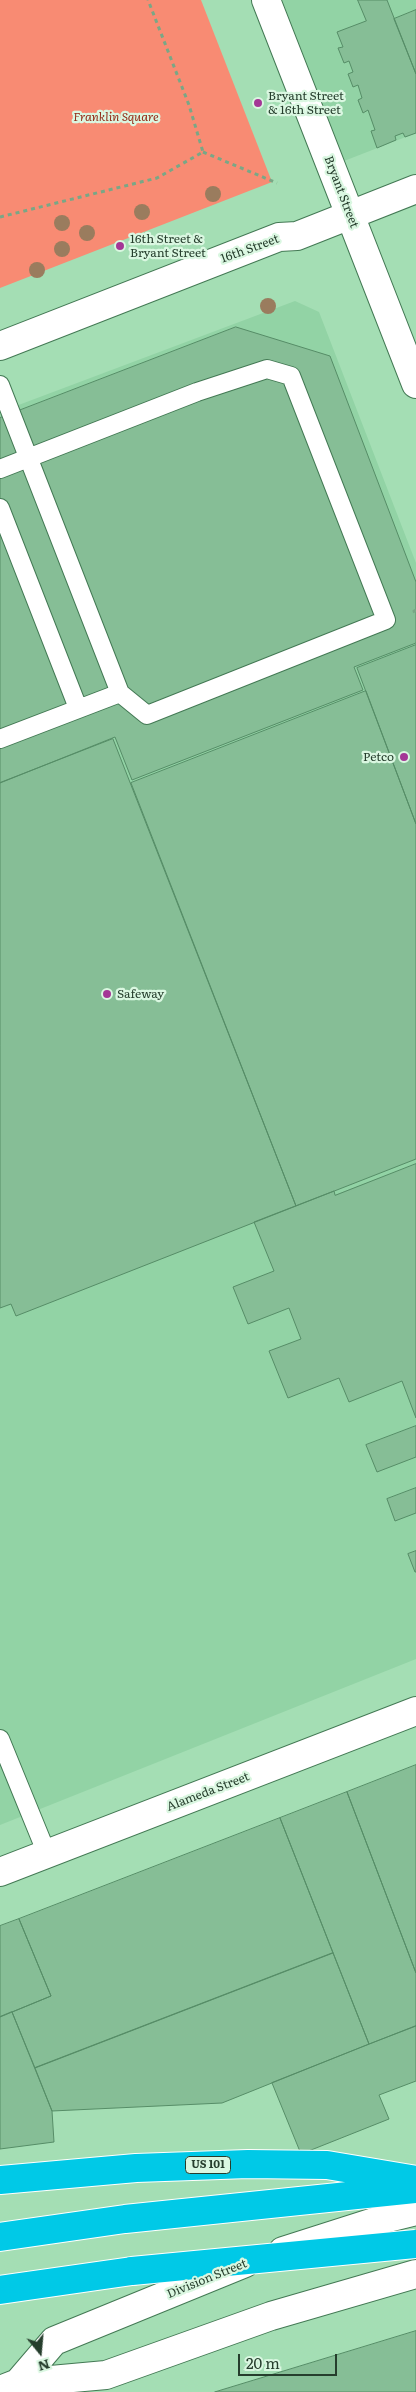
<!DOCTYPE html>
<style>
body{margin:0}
#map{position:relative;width:416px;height:2392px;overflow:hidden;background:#a4deb4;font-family:Literata,serif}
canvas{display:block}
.north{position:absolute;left:15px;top:2327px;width:50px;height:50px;-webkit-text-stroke:4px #daf7e1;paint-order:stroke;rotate:163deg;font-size:14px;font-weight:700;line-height:20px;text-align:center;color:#263e2d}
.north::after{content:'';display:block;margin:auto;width:18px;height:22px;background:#263e2d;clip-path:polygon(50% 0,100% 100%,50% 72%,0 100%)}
.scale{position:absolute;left:238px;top:2354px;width:99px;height:22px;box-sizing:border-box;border:2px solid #263e2d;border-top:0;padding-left:6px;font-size:15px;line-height:18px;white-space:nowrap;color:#263e2d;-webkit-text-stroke:4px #daf7e1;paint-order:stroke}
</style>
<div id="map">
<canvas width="416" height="2392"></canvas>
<div class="north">N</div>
<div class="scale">20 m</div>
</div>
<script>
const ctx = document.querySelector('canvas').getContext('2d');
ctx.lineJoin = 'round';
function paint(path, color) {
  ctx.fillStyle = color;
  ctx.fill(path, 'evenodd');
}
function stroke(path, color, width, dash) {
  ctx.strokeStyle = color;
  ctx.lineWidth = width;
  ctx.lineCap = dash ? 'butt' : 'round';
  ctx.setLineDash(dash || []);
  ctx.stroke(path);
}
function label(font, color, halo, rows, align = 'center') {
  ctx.font = font + ' Literata,serif';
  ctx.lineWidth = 4.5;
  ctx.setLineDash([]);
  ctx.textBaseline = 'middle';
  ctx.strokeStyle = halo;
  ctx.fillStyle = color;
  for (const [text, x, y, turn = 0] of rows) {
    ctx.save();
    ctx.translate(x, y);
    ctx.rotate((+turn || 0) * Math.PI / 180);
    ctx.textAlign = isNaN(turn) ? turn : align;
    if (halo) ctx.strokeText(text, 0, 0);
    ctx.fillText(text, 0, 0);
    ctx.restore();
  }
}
const built = new Path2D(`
 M282,0H416V133L344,161Z
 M295,301L319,312L416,563V1659L0,1825V412Z`);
const green = new Path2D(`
 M0,0H201L272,182L0,288Z`);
const building = new Path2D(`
 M358,0H387L416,74V133L405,137L403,133L395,136L396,140L377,148L371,131L375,130L368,110L363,113L358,100L362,98L358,85L353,87L348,74L353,72L349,61L344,63L338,48L343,47L337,32L366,21Z
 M416,10V74L394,19Z
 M236,327L330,356L416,582V643L354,667L363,690L132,780L115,737L0,783V418Z
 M416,645V824L357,668Z
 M366,691L416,824V1159L296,1206L131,783Z
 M113,739L296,1206L16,1316L11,1304L0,1308V783Z
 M416,1164V1418L402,1381L349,1402L339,1378L288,1398L269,1351L301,1339L289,1308L248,1324L233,1287L274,1271L254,1222L334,1191L335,1195Z
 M416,1426V1457L377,1472L366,1445Z
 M416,1488V1513L395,1521L387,1499Z
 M416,1551V1572H415L408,1554Z
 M416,1765V1973L347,1792Z
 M347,1792L416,1973V2026L369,2044L280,1818Z
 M280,1818L333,1953L35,2068L12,2012L51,1996L19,1919Z
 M19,1919L51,1996L0,2017V1926Z
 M333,1953L369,2044L222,2103L52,2111L35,2068Z
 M12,2012L52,2111L54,2142L0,2149V2017Z
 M416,2026V2081L379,2095L389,2119L301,2154L272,2083Z
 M416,2331V2392H215Z`);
const path = new Path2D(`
 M203,152L277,183
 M0,217L157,178L203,152L189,105L148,0
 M416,610L414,611L416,616`);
const service = new Path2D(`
 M0,385L120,693L147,715L386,620L291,376L267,369L197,392L0,469
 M0,508L78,708
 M0,739L120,693
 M0,1739L47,1854`);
const minor = new Path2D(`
 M0,1872L416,1711`);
const tertiary = new Path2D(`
 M266,0L416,384`);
const secondary = new Path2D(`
 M0,346L279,237L297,236L416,189
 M283,2251L380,2220L416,2211
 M18,2383L54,2341L245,2263
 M0,2390L18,2383L106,2375L271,2316L416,2274`);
const motorway = new Path2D(`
 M0,2180L136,2168L248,2164L327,2165L416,2180
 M0,2237L125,2219L416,2189
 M0,2290L132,2271`);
const motorwayBridge = new Path2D(`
 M132,2271L416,2244`);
const trees = [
 [213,194],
 [142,212],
 [62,223],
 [87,233],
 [62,249],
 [37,270],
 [268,306]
];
const markers = [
 [258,103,5,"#a43796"],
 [120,246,5,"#a43796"],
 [404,757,5,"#a43796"],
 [107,994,5,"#a43796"]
];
const shields = [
 [208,2165,45]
];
const shieldNames = [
 ["US 101",208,2165]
];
const poiNames = [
 ["Bryant Street",268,96],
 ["& 16th Street",268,110],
 ["16th Street &",130,239],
 ["Bryant Street",130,253],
 ["Petco",394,757,"right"],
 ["Safeway",117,994]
];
const parkNames = [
 ["Franklin Square",116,117]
];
const streetNames = [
 ["Bryant Street",341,192,69],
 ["16th Street",250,249,-20],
 ["Alameda Street",208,1792,-21],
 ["Division Street",207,2279,-22]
];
paint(built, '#92d3a5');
paint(green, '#f88b73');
paint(building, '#86be96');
stroke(building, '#568d67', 1);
stroke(service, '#437954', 20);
stroke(minor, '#437954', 30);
stroke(tertiary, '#437954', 30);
stroke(secondary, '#437954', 30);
stroke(motorway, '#fff', 30);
stroke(path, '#79a786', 3, [4, 4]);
stroke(service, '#fff', 18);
stroke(minor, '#fff', 28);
stroke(tertiary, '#fff', 28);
stroke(secondary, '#fff', 28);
stroke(motorway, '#00c9e7', 28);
stroke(motorwayBridge, '#fff', 30, []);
stroke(motorwayBridge, '#00c9e7', 28);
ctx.fillStyle = '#9a7c5e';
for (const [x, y] of trees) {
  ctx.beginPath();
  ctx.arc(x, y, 8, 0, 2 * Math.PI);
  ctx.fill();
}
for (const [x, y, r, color] of markers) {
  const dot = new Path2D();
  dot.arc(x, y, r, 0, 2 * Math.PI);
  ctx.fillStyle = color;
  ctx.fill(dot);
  stroke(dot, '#daf7e1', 2);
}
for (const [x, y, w] of shields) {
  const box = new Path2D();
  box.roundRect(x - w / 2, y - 8.5, w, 17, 4);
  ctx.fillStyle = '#daf7e1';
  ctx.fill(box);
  stroke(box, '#263e2d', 1);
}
label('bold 11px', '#263e2d', null, shieldNames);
label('12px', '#263e2d', '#daf7e1', poiNames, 'left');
label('italic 12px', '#922b17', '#daf7e1', parkNames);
label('12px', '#263e2d', '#daf7e1', streetNames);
</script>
